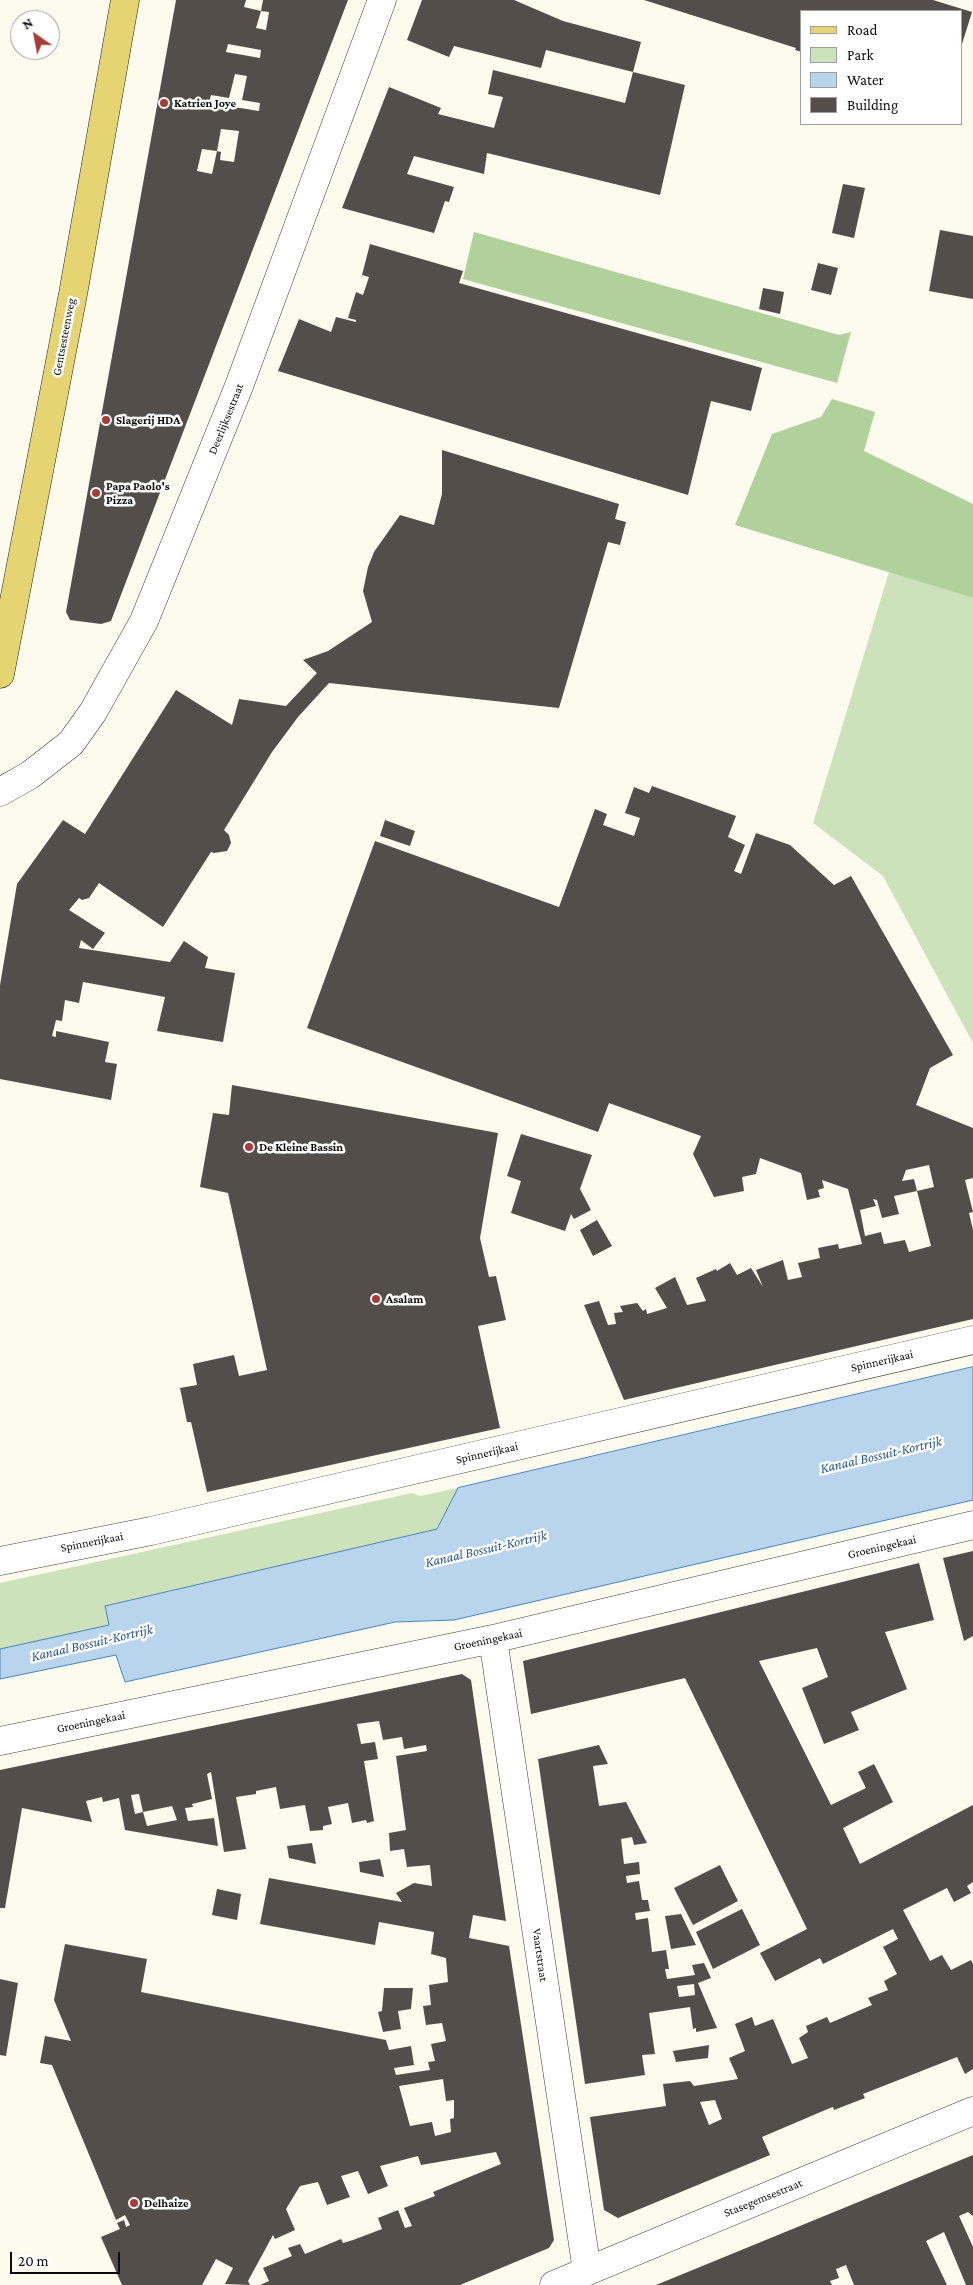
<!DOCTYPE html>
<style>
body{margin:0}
#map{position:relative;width:973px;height:2285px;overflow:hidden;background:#fcfbed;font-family:"Crimson Pro",serif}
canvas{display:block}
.legend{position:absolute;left:800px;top:10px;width:162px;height:115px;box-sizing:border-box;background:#fff;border:1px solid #9e9e9e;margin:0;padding:6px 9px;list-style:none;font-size:15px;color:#0c0c0c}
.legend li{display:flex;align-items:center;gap:10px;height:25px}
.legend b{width:25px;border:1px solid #9e9e9e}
.north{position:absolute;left:10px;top:10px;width:50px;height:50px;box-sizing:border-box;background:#fff;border:1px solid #9e9e9e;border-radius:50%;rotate:327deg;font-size:14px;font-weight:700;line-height:20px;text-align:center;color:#0c0c0c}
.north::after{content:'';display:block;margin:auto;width:18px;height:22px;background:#a93b37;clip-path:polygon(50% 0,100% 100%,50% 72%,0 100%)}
.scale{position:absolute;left:10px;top:2252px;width:110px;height:22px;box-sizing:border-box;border:2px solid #0c0c0c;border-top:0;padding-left:6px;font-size:15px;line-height:18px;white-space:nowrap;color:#0c0c0c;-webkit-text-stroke:4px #fff;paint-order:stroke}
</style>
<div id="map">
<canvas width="973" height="2285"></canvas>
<ul class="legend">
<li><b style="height:6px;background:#e6d473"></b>Road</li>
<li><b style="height:14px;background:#cce2bb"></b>Park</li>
<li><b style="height:14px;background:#b8d5ed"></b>Water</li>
<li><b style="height:14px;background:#534e49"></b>Building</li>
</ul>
<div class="north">N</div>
<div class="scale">20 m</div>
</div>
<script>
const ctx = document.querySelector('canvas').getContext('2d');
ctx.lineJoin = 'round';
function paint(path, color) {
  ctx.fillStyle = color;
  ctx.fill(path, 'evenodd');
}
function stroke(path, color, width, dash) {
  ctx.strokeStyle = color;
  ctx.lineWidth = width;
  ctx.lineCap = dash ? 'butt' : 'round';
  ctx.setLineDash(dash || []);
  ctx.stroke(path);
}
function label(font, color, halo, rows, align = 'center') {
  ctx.font = font + ' "Crimson Pro",serif';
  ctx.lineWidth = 5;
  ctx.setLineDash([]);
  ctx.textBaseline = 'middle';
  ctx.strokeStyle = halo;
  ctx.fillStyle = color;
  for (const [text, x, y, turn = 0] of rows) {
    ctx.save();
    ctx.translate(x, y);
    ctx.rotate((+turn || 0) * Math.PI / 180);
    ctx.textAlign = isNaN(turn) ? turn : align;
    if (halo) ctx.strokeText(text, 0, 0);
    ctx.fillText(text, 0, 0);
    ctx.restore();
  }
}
const green = new Path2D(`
 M889,572L973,598V1043L883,876L813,823Z
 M458,1488L437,1529L105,1606L109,1625L0,1649V1583L412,1493L420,1496Z`);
const forest = new Path2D(`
 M474,232L839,335L851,332L837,383L463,279Z
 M832,399L875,412L864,451L973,504V598L735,525L772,434L821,417Z`);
const water = new Path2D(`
 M973,1367V1500L454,1620L395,1622L125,1682L116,1655L0,1679V1649L109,1625L105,1606L437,1529L458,1488Z`);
const building = new Path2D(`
 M176,0H246L244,7L261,11L256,28L266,30L269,12L261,11L263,0H348L111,621L101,624L70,620L66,612ZM228,44L261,50L260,58L226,52ZM235,74L247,76L242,100L260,103L259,111L209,103L211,95L229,98ZM221,129L239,131L234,162L220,160L221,152L217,151L212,174L197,171L202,149L217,151Z
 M422,0H514L563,21L641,42L633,72L546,50L541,68L454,46L449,57L407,40Z
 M644,0H933L972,12L962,44V11H802V52L795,50L796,48Z
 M493,70L625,103L633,72L685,85L660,195L487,153L484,174L414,156L407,174L454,187L449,202L445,201L434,233L342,208L389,87L441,108L438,114L494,128L503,97L488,94Z
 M843,184L865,188L854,238L832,233Z
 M940,230L973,236V299L929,291Z
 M370,244L463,271L459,283L762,368L751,411L711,401L688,495L278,371L299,319L331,332L336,317L356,322V320L348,318L356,292L363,295L369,277L362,275Z
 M818,263L838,268L831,295L811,290Z
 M763,288L784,292L780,314L759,309Z
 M442,450L619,504L615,519L626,522L620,545L608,542L559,708L329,683L298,717L272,752L224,830L229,835L231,843L227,851L214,853L211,852L163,927L99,883L89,898L82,900L79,898L69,910L105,933L93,949L81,940L79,948L170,962L184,941L208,957L205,968L235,973L223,1042L157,1031L165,997L83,982L79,1003L65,1000L62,1021L56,1020L52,1036L56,1037V1031L109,1042L105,1062L117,1064L111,1100L0,1079V985L17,884L63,820L85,834L176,690L232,725L239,699L286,706L317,673L303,660L328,651L372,622L363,591L368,567L374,552L400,515L434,525L442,494Z
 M652,786L736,816L728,837L745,845L734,871L741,874L756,833L790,845L834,885L851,876L953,1055L930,1068L916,1105L973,1128V1178L965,1180L973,1212L969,1213L973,1230V1319L624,1400L584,1305L599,1301L608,1325L616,1324L614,1313L623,1312L620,1306L637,1303L643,1311L646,1309L647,1314L667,1308L655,1288L675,1277L687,1305L706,1301L696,1278L716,1269L717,1271L730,1263L737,1275L751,1268L763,1287L756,1270L783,1260L788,1280L802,1277L798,1263L820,1258L818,1248L838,1244L839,1249L862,1244L848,1189L822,1180L824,1188L818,1190L820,1197L807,1200L801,1173L760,1158L756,1174L742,1177L744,1191L714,1197L693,1154L701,1136L609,1103L598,1132L307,1028L375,841L559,907L595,809L607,814L603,825L634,836L640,818L625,813L634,787L649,793ZM929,1165L934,1187L917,1191L931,1246L909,1252L905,1240L884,1244L881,1232L865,1236L860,1210L876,1206L873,1199L877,1200L882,1218L899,1214L894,1196L917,1191L914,1179L902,1181L906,1170Z
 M385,820L415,831L410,846L380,836Z
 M232,1085L498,1133L480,1238L489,1277L496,1276L506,1320L478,1326L500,1428L207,1492L191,1422H187L180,1388L197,1385L193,1364L234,1355L239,1376L267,1370L228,1193L200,1187L213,1113L229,1115Z
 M521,1134L592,1155L580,1189L591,1210L574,1219L571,1214L565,1231L511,1213L521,1181L507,1176Z
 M597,1220L612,1246L593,1256L580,1230Z
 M973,1551V1636L964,1641L943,1558Z
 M919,1563L934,1620L885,1632L907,1689L851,1712L859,1730L824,1744L802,1688L828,1677L817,1648L759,1661L831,1805L866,1788L858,1772L874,1764L893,1802L843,1828L860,1864L973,1805V1882L967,1886L971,1893L954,1902L947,1888L903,1910L930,1961L942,1955L951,1970L971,1960L973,1964V2069L965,2074L957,2057L863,2094L865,2098L834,2110L833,2107L830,2108L762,2137L770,2155L618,2218L604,2210L590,2117L666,2106L663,2084L690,2081L694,2086L738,2079L729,2058L745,2051L735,2024L752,2017L755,2026L773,2019L792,2064L808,2058L799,2038L808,2032L806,2026L827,2017L830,2023L872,2005L868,1998L888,1990L884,1981L897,1974L883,1947L898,1939L893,1929L823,1964L820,1958L775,1981L760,1953L807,1929L685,1678L531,1714L523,1661ZM715,2100L722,2119L709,2125L700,2102Z
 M462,1674L471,1680L506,1921L473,1915L469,1938L509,1946L554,2240L549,2248L460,2285H260L269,2281L263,2268L292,2256L288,2248L300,2244L305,2254L341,2239L343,2243L353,2240L382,2229L378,2218L398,2210L405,2228L412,2226L404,2208L435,2196L433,2192L501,2164L496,2152L421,2165L418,2156L380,2166L388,2186L368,2194L358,2171L341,2176L350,2197L327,2205L318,2182L300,2186L286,2209L295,2230L275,2239L273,2235L248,2281L250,2285L225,2284L233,2268L216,2259L202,2285H122L101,2237L120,2229L117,2223L124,2220L126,2227L130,2225L125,2215L116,2220L52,2065L40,2063L45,2036L71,2041L54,2000L65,1944L147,1959L141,1992L386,2040L389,2050L411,2046L414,2065L394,2068L396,2075L430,2070L428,2062L435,2061L431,2044L446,2041L442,2023L426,2025L423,2006L431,2005L429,1985L448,1982L446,1958L431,1954L434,1932L379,1922L375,1945L260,1924L269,1878L402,1902L396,1893L414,1883L432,1886L430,1865L407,1867L404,1849L390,1851L389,1833L406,1830L396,1756L427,1751L426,1745L404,1749L402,1737L383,1740L379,1721L357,1724L361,1744L375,1742L378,1759L364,1761L374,1821L367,1823L366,1820L352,1823L348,1803L328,1807L332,1824L323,1826V1830L310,1831L305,1805L280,1809L276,1787L256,1791V1794L236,1797L246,1849L224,1852L211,1772L207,1774L212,1799L192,1804L193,1807L185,1808L188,1821L214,1818L218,1846L125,1830L119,1798L103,1802L102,1797L86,1801L92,1822L22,1808L5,1908H0V1770ZM139,1794L143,1812L172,1806L177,1820L147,1826L143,1812L135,1814L131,1795ZM443,2079L446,2101L454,2100V2118L450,2119L451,2132L435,2136L432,2122L410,2126L399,2086Z
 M599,1745L608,1764L593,1766L599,1806L626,1802L647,1843L634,1845L632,1837L621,1839L624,1864L639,1862L640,1874L626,1876L627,1883L639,1881L642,1900H648L650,1911L635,1913L636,1920L648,1918L652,1952L666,1950L669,1969H665L667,1979L695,1975L692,1965L704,1963L711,1978L698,1983L717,2028L696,2032V2028L693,2029L690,2007L649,2013L655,2054L642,2055L645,2075L585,2084L538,1759ZM694,1984L695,1995L679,1997L677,1986Z
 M312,1843L316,1864L289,1858L287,1846Z
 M380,1859L384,1877L360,1872L359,1862Z
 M720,1865L738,1901L693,1925L674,1888Z
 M217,1889L241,1894L237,1920L212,1915Z
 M742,1909L760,1945L713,1969L696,1932Z
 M681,1914L696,1945L671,1949L665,1916Z
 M0,1979L18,1983L6,2056L0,2055Z
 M384,1988H413L411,2009L398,2011L401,2029L383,2032L378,2012L382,2011Z
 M709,2045L708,2058L676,2062L673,2051Z
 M973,2155V2216L968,2212L959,2216L973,2247V2285H966L944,2232L926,2241L947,2285H854L846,2265L836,2269L839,2278L830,2281L832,2285H656Z`);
const minor = new Path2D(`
 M0,792L30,775L71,743L93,712L144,621L239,386L382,0
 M0,1561L151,1531L973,1340
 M493,1639L587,2271
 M0,1741L493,1639L973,1525
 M554,2285L973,2111`);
const major = new Path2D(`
 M0,674L73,294L125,0`);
const markers = [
 [164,103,5,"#a93b37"],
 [106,420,5,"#a93b37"],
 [96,493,5,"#a93b37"],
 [249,1147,5,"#a93b37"],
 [376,1299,5,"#a93b37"],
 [134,2203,5,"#a93b37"]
];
const poiNames = [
 ["Katrien Joye",174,103],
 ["Slagerij HDA",116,420],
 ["Papa Paolo's",106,486],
 ["Pizza",106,500],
 ["De Kleine Bassin",259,1147],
 ["Asalam",386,1299],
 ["Delhaize",144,2203]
];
const streetNames = [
 ["Gentsesteenweg",64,337,-79],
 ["Deerlijksestraat",226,419,-68],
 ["Spinnerijkaai",882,1361,-13],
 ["Spinnerijkaai",487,1453,-13],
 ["Spinnerijkaai",92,1542,-11],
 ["Groeningekaai",882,1547,-13],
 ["Groeningekaai",488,1640,-12],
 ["Groeningekaai",91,1722,-12],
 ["Vaartstraat",540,1955,82],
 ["Stasegemsestraat",763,2198,-22]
];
const waterNames = [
 ["Kanaal Bossuit-Kortrijk",881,1455,-13],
 ["Kanaal Bossuit-Kortrijk",486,1549,-13],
 ["Kanaal Bossuit-Kortrijk",92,1643,-13]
];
paint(green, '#cce2bb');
paint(forest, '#b0d19c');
paint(water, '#b8d5ed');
stroke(water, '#4984ba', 1);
paint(building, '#534e49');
stroke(minor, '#3f3f3f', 29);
stroke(major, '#1d1d1d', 29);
stroke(minor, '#fff', 28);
stroke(major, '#e6d473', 28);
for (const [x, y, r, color] of markers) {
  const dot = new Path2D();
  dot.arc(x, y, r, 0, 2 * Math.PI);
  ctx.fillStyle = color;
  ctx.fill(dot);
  stroke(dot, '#fff', 2);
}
label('bold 12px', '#0c0c0c', '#fff', poiNames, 'left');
label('12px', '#0c0c0c', '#fff', streetNames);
label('italic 14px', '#26578c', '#fff', waterNames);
</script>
